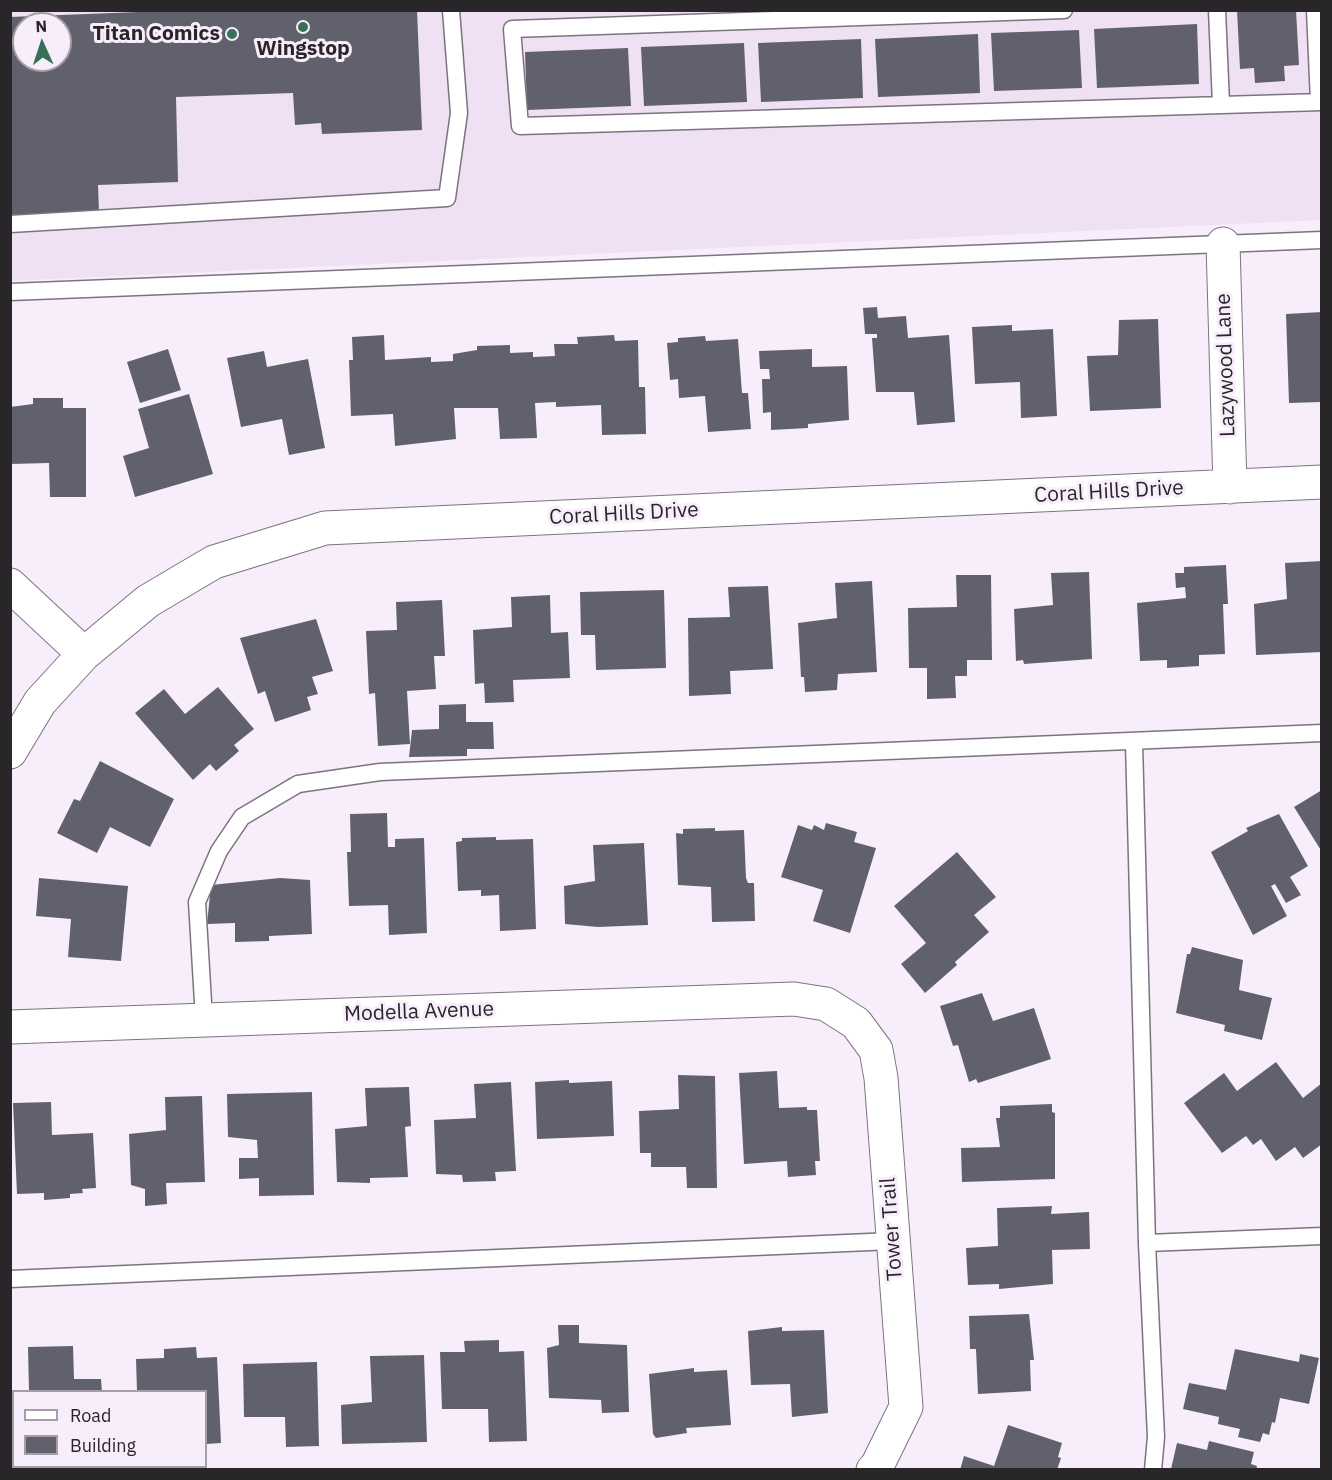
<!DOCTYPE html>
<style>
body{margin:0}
#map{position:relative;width:1332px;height:1480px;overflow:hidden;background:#f8eefb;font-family:"IBM Plex Sans",sans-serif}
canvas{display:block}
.frame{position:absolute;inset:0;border:12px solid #29262a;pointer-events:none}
.legend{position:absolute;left:12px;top:1390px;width:195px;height:78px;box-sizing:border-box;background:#f8eefb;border:2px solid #a59ea7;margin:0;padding:8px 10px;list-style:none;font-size:18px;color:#29262a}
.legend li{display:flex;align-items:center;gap:12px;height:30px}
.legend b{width:30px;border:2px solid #a59ea7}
.north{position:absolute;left:12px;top:12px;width:60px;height:60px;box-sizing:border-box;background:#f8eefb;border:2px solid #a59ea7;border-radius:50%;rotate:357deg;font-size:16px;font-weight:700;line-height:24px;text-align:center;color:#29262a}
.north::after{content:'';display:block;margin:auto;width:21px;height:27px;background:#377057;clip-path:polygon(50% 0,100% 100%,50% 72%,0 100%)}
</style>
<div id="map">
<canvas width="1332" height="1480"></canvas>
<div class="frame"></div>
<ul class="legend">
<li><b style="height:8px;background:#fff"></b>Road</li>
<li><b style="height:16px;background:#61616e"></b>Building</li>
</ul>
<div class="north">N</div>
</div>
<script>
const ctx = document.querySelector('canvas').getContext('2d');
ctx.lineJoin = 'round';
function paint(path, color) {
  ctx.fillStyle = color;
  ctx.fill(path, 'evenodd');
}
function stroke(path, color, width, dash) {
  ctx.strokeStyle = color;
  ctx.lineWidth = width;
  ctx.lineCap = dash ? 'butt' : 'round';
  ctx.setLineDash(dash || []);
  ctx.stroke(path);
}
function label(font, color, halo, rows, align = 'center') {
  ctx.font = font + ' "IBM Plex Sans",sans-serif';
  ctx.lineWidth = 6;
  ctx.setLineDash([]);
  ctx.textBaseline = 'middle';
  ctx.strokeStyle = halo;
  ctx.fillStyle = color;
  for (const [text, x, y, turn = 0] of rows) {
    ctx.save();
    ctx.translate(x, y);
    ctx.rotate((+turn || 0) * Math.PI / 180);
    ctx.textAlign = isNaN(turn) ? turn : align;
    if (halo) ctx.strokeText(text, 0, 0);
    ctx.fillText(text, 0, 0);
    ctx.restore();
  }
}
const built = new Path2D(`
 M10,11H1321V220L11,281ZM24,24H60V60H24Z`);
const building = new Path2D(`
 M189,10H417L422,130L322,134L321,123L295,125L293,93L176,97L178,182L98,185L99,212L10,215V17ZM24,24H60V60H24Z
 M1237,10H1296L1299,65L1284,66L1285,81L1255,83L1254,68L1240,69Z
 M1197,24L1199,84L1097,88L1094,29Z
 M1079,30L1082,88L994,91L991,33Z
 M978,34L980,93L878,97L875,39Z
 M861,39L863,98L761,102L758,43Z
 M744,43L747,102L644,106L641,47Z
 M628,48L631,106L527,110L525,52Z
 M877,307L878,318L906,316L908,338L949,335L955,422L917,425L914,392H876L872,338H877V334H865L863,308Z
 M1322,312V402L1289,403L1286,314Z
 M1158,319L1161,408L1090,411L1087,356L1118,355L1119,320Z
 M1012,325V331L1053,329L1057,416L1021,418L1020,382L975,384L972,327Z
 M384,335L385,360L431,357V362L453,361V354L477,350V346L510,345V353L533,352V357L555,356L554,344H578L577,337L614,335L615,341L638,340L639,387H645L646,434L602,435L601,405L556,407V402L535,403L537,438L500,439L498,408H454L456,439L395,446L393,414L351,416L349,360H353L352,337Z
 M705,336L706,341L738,339L742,393H748L751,429L708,432L705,396L679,398L678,379L670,380L667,343L678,342V338Z
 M168,349L181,390L140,403L127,362Z
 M812,349V367L847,366L849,420L808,424V428L771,430V412L763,413L762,379H770L769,369H760L759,351Z
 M264,351L267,367L308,359L325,448L289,455L282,419L241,427L227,358Z
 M189,394L213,474L135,497L123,456L149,448L138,409Z
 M33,398H63V408H86V497H50L49,463L10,464V407L33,404Z
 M1322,561V652L1256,655L1254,604L1287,599L1285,563Z
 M1226,565L1228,604H1223L1225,654L1199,655V666L1167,668V660L1140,661L1137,603L1186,598L1185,587L1176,588L1175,573H1184V567Z
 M1089,572L1092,659L1024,664L1023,660L1016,661L1014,609L1053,605L1051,573Z
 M956,575H991L992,660H967V676H955L956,698L927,699V668H909L908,608L957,607Z
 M872,581L877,672L838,674L837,690L805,692L804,677H801L798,623L837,618L835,583Z
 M768,586L773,669L730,671L731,694L689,696L688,618L730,617L728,587Z
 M664,590L666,668L596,670L595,635H581L580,592Z
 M550,595L551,633L568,632L570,678L513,680L514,702L485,703L484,683L475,684L473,630L512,627L511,597Z
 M442,600L445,656H434L436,689L407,691L410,744L378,746L375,693L369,694L366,631L397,630L396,602Z
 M316,619L333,671L312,677L318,694L307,697L311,710L275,722L265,691L258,694L240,638Z
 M218,687L254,729L234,745L239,751L216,771L210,764L193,780L135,713L164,689L185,714Z
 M466,704V722H493L494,749H467V756L409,757L412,730L439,729V705Z
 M100,761L174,799L150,847L110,827L97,853L57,833L74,799L80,801Z
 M1322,790V852L1294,807Z
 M387,813L388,847H395V839L424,838L427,933L389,935L388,905L349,906L347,852H351L350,814Z
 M1279,814L1308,866L1290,877L1301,895L1286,903L1275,884L1271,886L1287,916L1253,935L1211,852L1248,831L1246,828Z
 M826,823L857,832L854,842L876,848L850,933L813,921L823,890L781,877L798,825L812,830L814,825L824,830Z
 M715,828V831L744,830L746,878L748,883H754L755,921L712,922L711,887L678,885L676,833L683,834V829Z
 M496,837V840L533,839L536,929L500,931L499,895L481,896V890L458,891L456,842L462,841V838Z
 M644,843L648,925L598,927L565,924L564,886L595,881L593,845Z
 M957,852L996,897L974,915L989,932L955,962L957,965L925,993L901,964L926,943L894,906Z
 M39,878L128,886L121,961L68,957L71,919L36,916Z
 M280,878L310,880L312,934L269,936V941L235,942V923L207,924L211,885Z
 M1192,947L1243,960L1239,990L1272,998L1262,1040L1224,1031L1225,1025L1176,1013L1187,954H1190Z
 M982,993L993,1021L1034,1008L1051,1059L978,1083L976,1079L969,1082L958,1045L953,1046L940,1006Z
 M1276,1062L1303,1098L1322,1083V1139L1320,1140L1322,1144L1303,1158L1295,1147L1276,1161L1261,1139L1253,1145L1246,1136L1222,1153L1184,1103L1224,1073L1237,1091Z
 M777,1071L779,1108L807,1107V1110H817L820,1161H815L816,1175L788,1177L787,1161L744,1164L739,1073Z
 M678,1075L715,1076L717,1188H687L686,1167H651V1153H640L639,1111L679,1109Z
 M569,1080V1083L612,1081L614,1136L537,1139L535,1082Z
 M511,1082L516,1171L495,1172L496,1181L463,1182L462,1175L436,1174L434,1120L476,1118L474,1084Z
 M409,1087L411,1126L405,1127L408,1177L370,1178V1183L337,1182L335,1129L367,1126L365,1088Z
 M312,1092L314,1195L259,1196V1178L239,1179V1158H258L257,1140L228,1137L227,1094Z
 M202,1096L205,1182L166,1183L167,1204L145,1206V1189L131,1185L129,1134L166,1130L165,1097Z
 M51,1102L52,1135L93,1133L96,1188L82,1189L83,1193L70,1194V1198L44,1200V1193L17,1194L13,1103Z
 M1052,1104V1112L1055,1113V1179L962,1182L961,1148L1000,1147L996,1118H1000V1106Z
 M1052,1206L1051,1214L1089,1212L1090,1249L1052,1250L1053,1284L999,1289V1284L968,1285L966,1248L998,1246L997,1208Z
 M1029,1314L1034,1360H1030L1031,1391L978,1394L976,1349H970L969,1316Z
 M558,1325H579V1343L627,1345L629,1412L602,1413L601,1400L549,1398L547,1348L559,1345Z
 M782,1327V1331L824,1330L828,1413L792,1417L790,1384L751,1385L748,1331Z
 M499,1340V1352L524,1351L527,1441L489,1442L488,1409H442L440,1352H465L464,1341Z
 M73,1346L74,1379H101L102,1392H29L28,1347Z
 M196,1347L197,1358L217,1357L221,1443L206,1444V1392H137L136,1359L164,1358V1349Z
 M1235,1349L1299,1362L1300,1354L1319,1358L1309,1404L1280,1398L1275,1423L1272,1422L1269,1435L1263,1433L1260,1442L1238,1437L1240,1429L1218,1424L1219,1417L1183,1409L1189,1383L1226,1390Z
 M424,1355L427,1442L342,1444L341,1405L372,1402L370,1356Z
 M317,1362L319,1446L286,1447L285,1417H244L243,1364Z
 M694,1368V1372L727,1370L731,1425L686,1428L687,1433L656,1438L653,1434L649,1374Z
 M1008,1425L1062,1443L1058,1457L1061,1458L1057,1470H960L964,1456L994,1466Z
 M1209,1441L1254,1452L1251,1464L1257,1466L1256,1470L1171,1469L1177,1443L1207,1450Z`);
const lane = new Path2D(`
 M1064,10L512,29L520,126L1322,102
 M1217,10L1221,104
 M1315,10L1319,102
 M10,224L447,198L459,113L451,10
 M10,292L1322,240
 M1134,742L1147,1243L1156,1437L1153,1470
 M204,1019L197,902L219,851L242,817L298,784L380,772L1322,733
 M1147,1243L1322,1236
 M10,1279L893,1241`);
const street = new Path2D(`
 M1223,244L1230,487
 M10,585L84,654
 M10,752L40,702L84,654L148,601L214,562L325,528L1322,482
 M10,1027L794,999L826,1004L856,1023L876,1050L881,1078L906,1407L877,1466L873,1470`);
const markers = [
 [303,27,6,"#377057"],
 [232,34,6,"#377057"]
];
const poiNames = [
 ["Titan Comics",220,34],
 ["Wingstop",303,49,"center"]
];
const streetNames = [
 ["Lazywood Lane",1226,365,-92],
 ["Coral Hills Drive",1109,492,-3],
 ["Coral Hills Drive",624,514,-3],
 ["Modella Avenue",419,1012,-2],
 ["Tower Trail",892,1229,-94]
];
paint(built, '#efe0f4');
paint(building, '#61616e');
stroke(lane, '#7c737f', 19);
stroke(street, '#7c737f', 35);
stroke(lane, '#fff', 16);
stroke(street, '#fff', 33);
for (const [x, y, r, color] of markers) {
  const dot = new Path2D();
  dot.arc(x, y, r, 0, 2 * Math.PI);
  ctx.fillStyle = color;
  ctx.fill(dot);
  stroke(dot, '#f8eefb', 2);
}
label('bold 21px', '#29262a', '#f8eefb', poiNames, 'right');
label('21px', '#29262a', '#f8eefb', streetNames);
</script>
